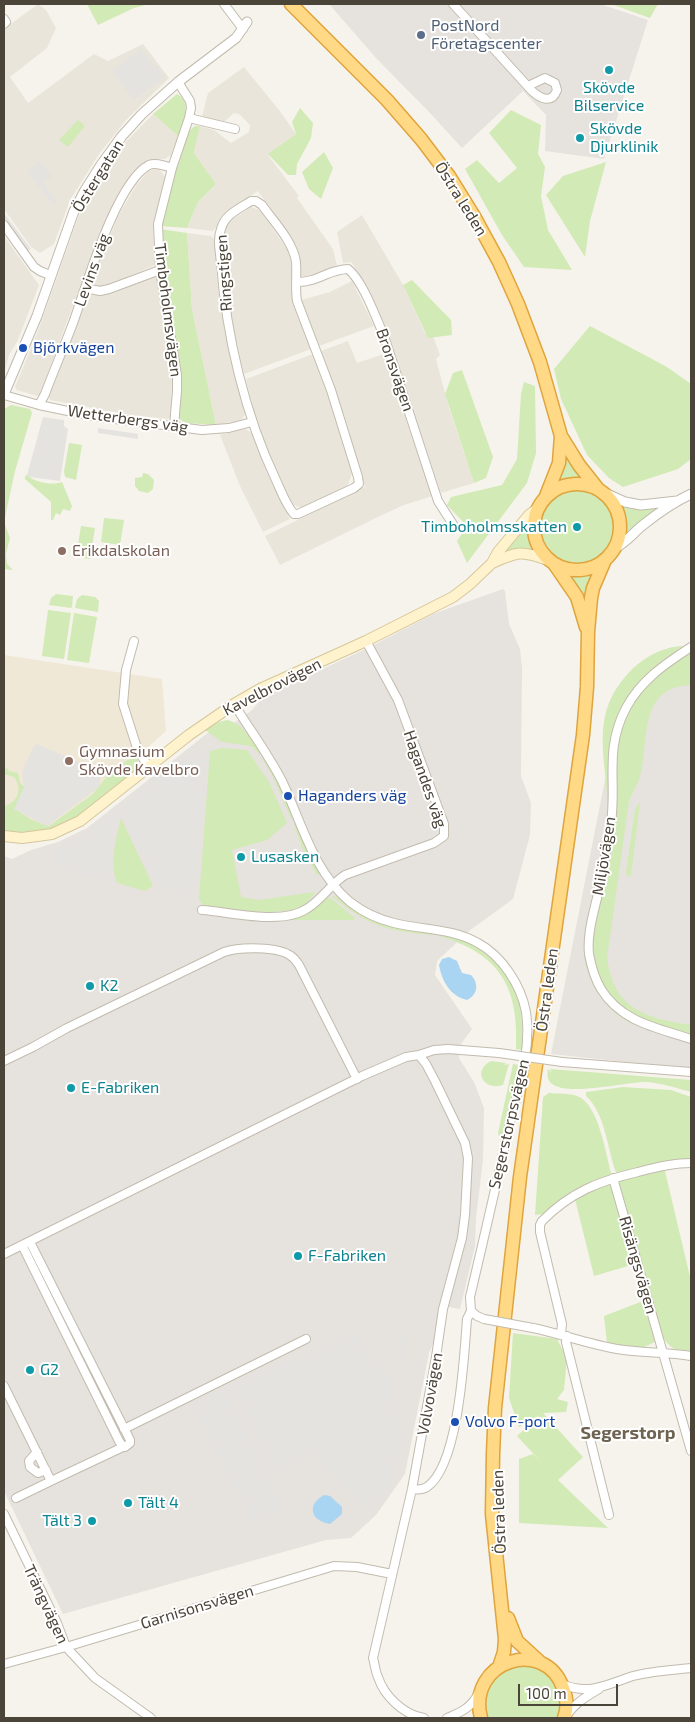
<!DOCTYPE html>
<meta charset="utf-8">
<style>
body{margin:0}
#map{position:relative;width:695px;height:1722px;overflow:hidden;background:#f6f3ec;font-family:"Exo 2",sans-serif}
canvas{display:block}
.frame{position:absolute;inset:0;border:5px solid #4b4439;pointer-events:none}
.scale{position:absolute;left:518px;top:1684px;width:100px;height:22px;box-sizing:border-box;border:2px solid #4b4439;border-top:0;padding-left:6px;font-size:15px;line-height:18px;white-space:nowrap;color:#4b4439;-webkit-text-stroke:4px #fff;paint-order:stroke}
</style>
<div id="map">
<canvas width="695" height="1722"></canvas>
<div class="frame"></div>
<div class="scale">100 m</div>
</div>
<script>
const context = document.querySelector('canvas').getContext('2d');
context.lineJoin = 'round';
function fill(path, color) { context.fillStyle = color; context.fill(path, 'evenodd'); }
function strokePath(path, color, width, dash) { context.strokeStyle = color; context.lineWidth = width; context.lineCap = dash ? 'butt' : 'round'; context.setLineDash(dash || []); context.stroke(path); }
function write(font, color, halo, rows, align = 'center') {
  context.font = font + ' "Exo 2",sans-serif'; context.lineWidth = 4; context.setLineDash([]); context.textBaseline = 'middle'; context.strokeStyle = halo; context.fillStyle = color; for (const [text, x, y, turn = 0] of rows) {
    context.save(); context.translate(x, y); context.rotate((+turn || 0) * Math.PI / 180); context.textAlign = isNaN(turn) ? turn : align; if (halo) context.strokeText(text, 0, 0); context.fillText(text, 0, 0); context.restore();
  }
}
fill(new Path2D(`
 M38,4L46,10L56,28L47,48L10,77L28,103L94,54L108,61L143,44L169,78L127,119L99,154L70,200L54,244L40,253L31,247L4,209V29Z
 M244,67L279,110L296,134L268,155L299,196L297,198L333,249L337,266L324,271L305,277L301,276L299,256L295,244L258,191L227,211L220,219L216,228L212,231L187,228L198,202L216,184L194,153L200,126L214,130L231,143L249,132L250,125L239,114L234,113L225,121L220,122L202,117L208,93Z
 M153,114L178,136L171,155L165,159H154L144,164L132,176L117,199L96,244L40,394L37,396L17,390L15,387L38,331L79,215L92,190L123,145Z
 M154,169L160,170L165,177L153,225L155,265L114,283L106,286H97L93,284L92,280L118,216L137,184L148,172Z
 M251,207L260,210L289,252L292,269V299L311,349L244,374L231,318L225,272L224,234L225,228L233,219Z
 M362,215L403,285L425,333L433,336L440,355L436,359L449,408L474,483L441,493L386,331L373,301L354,266L351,262L343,263L337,232Z
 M187,233L211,236L215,240L217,279L221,312L246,413L242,419L237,421L216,425L192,309Z
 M4,236L39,285L18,340L9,355L4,374Z
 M152,276H156L158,281L172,377L171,416L168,419L131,415L50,400L48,396L88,295L113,293Z
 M352,281L374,326L319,346L301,300L330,292Z
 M348,341L357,363L384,354L432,496L404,505L382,515L280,565L265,536L365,487L345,419L321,351Z
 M313,354L329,398L352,473L347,487L303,508L293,505L290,501L276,470L256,420L246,379Z
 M245,429L252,433L268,474L290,519L263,532L240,486L220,435Z`), '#eae5da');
fill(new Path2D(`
 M329,4H600L648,20L604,159L545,151L546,115L523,91L462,148L430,113L376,58Z
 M503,589L505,591L509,624L520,649L522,668L521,776L531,803L530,835L513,899L469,931L437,961L435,975L472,1029L461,1044L459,1058L474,1082L484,1108L483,1160L476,1218L475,1246L460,1309L449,1307L429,1353L405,1474L376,1515L351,1538L326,1540L63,1614L4,1491V856L12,859L31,850L58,842L87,828L209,732L234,723L252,710L258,703L271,693L372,646L433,614Z
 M691,642V1069L551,1054L624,683Z`), '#e6e2dd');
fill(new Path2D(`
 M4,655L162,679L166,731L101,790L46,830L4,817Z`), '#efe8d6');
fill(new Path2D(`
 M87,4H149L134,8L98,25Z
 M611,4H658L650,18Z
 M177,94C193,103 183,123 178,136L153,114Z
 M300,108L313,123L311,138L297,164L296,175H288L268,154L296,134L292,122Z
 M511,110L541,125L538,154L545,167L541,196L548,230L572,270L524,267L502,235L465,169L477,160L499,183L517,168L489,133Z
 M78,120L85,126L68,147L59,140Z
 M195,126H200L194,153L216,184L198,202L187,228L160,226C166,205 178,135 195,126Z
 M324,152L333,168L321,199L309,189L302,172Z
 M606,162L590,221L585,257L546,195L563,176Z
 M160,229L187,233L192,309L216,425L186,423L182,421L178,417Z
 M412,280L451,320L452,335L428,338L403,285Z
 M590,326L667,367L691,384V459L678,469L623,487L609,478L587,455L561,399L554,369Z
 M462,370L493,457L486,478L474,483L445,394L453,373Z
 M524,382L535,386L536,453L527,483L467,563L457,541L467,526L447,505L451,497L502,485L517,459L521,394Z
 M11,405L30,409L32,413L15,471L4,522L10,538L6,554L7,564L13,570L4,569V409Z
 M69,443L82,445L76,480L65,477L64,471Z
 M564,450L589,482H567L552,488Z
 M143,473L148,474L154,480L153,489L148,493L139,491L135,486V478L142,477Z
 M27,475C34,482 52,486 62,482L72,506L70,511L63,509L60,515L56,513L53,520H51V502L25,479V476Z
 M537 527a40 40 0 1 1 80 0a40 40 0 1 1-80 0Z
 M617,503C633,510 646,510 663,507L622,541V519Z
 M531,517V530L537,551L526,549L501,555Z
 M104,518L124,520L120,545L101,542Z
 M81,526L95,528L90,559L76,557Z
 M599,567L586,608L563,572L578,573Z
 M56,594L73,596L72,607L71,608L49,605L51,598Z
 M82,595L95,597L99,601L98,612L75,608L77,599Z
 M48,610L71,613L64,659L42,656Z
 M74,613L97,617L89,663L67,660Z
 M683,646L649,672L637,684L620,712L611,737L608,755L609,813L607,830L586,941L609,1005L631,1022L646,1029L691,1042V1044C653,1028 620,1031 596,989C589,978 584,963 584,950C584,935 588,920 591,905C598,875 606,843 607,812C609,776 595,738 609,703C621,674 650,647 683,646Z
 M691,651V685C637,687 650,740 640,776C638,784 632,793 629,801L607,958C614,1010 646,1018 691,1025V1036C674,1029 656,1026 639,1019C607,1005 592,970 592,937C600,903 608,869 613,835C616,810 611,784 614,758C621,705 648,678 691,651Z
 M227,720C242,723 252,740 261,752L259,754L251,746L222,742L205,730L219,722Z
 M222,748L247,750L269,782L287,823L267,840L232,850L241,897L259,900L315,892C310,901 302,908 291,910C264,915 232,909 205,907L199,900L210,751Z
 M264,757C274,773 293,801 292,821L273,777L262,758Z
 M131,758H136L138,760V770C111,792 84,821 50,831C35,835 19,833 4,833V806C18,803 23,788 14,777L4,774L5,768L9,769L8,771L18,773L20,783L25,787L15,809L32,820L49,826L93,794L112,770Z
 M640,802L631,875L628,877L626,873L635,809Z
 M121,818L153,886L145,891L117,883C109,861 116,840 121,818Z
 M296,824L313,862L320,874L317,875L304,852L294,825Z
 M332,896C343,896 357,913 368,919C388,929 411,930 433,933V935C386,931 368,926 332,896Z
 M329,897L355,918L354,920H289L306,914Z
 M439,933C478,942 512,967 520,1007C523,1021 522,1036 522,1050L516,1049C519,987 500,954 439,936Z
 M491,1061L506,1063L504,1065L509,1064L503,1085C485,1091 471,1072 491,1061Z
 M513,1064L519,1065V1068L501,1145L498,1133Z
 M548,1069L552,1073L550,1069L691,1080V1092C677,1088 661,1083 646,1082C626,1082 565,1097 551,1083C547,1079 547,1074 548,1069Z
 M623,1087L671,1090L691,1097V1160L617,1175C607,1150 606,1114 586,1096V1092Z
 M549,1093C557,1094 569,1093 577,1096C599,1103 606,1156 612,1177L544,1214L535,1215L543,1097Z
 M664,1167L691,1281L690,1353C672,1350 668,1347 659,1330L618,1179Z
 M608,1184L614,1188L635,1264L594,1276L575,1199L598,1185Z
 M643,1301L655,1342L640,1349L607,1343L604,1316Z
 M513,1333L557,1339L567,1358L564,1390L557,1399L568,1402L566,1412L543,1413L583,1457L558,1480L608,1528L519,1523V1459L533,1454L542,1463L517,1436L540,1415L519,1427L509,1398Z
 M524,1666C553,1669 565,1691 559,1718H488C479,1689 496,1670 524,1666Z`), '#d2eab5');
fill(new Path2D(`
 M141,49L165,77L133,100L112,71Z
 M40,161L52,176L43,183L57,202L53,205L27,172Z
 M4,213L31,249L26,252L4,222Z
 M43,417L64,420V426L68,429L60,481L29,477L27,475Z
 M98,428L138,434V439L98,433Z
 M37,744L97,770H100V786L47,826L14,809L24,787L22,772L34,746Z
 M201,753L205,776L194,886L180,894L169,893L162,885L158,887L122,814L116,818L110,855L111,875L96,880L59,865L52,854L54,848L86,833L181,760Z
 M400,1334H405L406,1403H401Z
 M353,1336L358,1338L373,1366L383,1362L391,1377V1392L402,1427L399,1454L387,1492L370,1513L310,1452L267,1475L283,1510L253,1524L191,1403L225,1386L262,1462L258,1464V1467L269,1463L231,1384L285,1360L294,1362Z`), '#e5e3e0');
fill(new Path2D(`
 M449,957L457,961L462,973L471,975C479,983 478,995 467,1000C450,996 442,981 439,965L442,959Z
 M324,1495L330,1496L342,1507V1514L330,1524C311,1521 306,1505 324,1495Z`), '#a9d4f2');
const minor = new Path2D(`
 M224,4L243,29
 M453,4L532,91C541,99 552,104 557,90L555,83L545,78L528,86
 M4,19L6,22L4,24
 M189,118L235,129
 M251,201H256L262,205C273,221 293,241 296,262C297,275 295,288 297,301L331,390L358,477L359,484L354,488L298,514H294C286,505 281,491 276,480C245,415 226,335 221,263C220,252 217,239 221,229C225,214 239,209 251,201Z
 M4,225L34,267L40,271L50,275
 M296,282C317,283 329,269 348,269C363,281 376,318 384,336L438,501L454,526
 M85,288L100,291L109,289L160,270
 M4,395L39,405L92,416L202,430L229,428L252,422
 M39,405L45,394C54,370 64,347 73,323C86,287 116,182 149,165C156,162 165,166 172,168
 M174,426L177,391V375L160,270L158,224L172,168L189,118L191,108L190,101L178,82
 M134,641L126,670L123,704L138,751L149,767
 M691,647C665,664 641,680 626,708C604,750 617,781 611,823C607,848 602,873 597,898C593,915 587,935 589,954C591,965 595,979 601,989C621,1022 658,1028 691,1039
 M234,704C250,730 268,754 282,781C302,823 313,871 350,902C363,912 377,919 394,923C422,930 452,928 478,943C502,956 521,985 526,1012C532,1052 517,1093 508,1131C496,1187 483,1242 470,1297L471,1311L477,1316L484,1319
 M202,910C232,912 282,926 308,908C322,899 331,884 345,875L434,843L444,836V824L398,700L366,641
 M419,1055L426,1064L435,1081L465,1143L468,1158L465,1215L462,1238L443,1309L436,1357L412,1489L373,1658C375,1664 375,1671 378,1677C384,1696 404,1715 424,1718
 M4,1061L33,1047L67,1028L224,952C239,947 278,946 291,956C294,958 297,962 299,965L357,1079
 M562,1062L691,1072
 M613,1178L691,1451
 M22,1245L119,1441L123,1447H125L130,1443V1440L30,1242
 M4,1254L362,1076L406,1057L419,1055L434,1050L448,1049L499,1053
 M533,1328C561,1334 589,1344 617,1349C642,1353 667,1352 691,1356
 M561,1334L562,1324L540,1232V1225L542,1221C571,1192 599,1181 638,1172C656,1167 673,1163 691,1163
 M567,1336L566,1342L609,1515
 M4,1386L51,1481L123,1447
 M124,1429L306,1339
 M37,1452L29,1461L30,1467L38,1473L46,1470
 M412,1489C418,1490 422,1490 427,1487C459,1465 464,1357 467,1319L471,1311
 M16,1498L51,1481
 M4,1514L57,1623L66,1647L95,1678L151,1718
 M4,1664L66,1647L334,1566L357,1567L392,1574
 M562,1684C589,1696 608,1684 633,1676C652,1671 672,1670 691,1668
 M567,1715C575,1703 587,1696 599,1689
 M447,1718C461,1712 471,1708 478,1694`);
const tertiary = new Path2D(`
 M4,394L37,316L74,211L84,192L101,165L122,136L142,114L178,82L236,38L247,22
 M603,492L625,502L641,505L677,501
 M615,548C627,542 633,533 643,525C658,513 674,502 691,494`);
const secondary = new Path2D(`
 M492,563C517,552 521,550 548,560
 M4,836L22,838L52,834L80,821L189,735L234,704L260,689L366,641L453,597L470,584L492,563L498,552L529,515L537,509`);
const trunk = new Path2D(`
 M291,4L387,100L421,139L449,176L475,218L499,262L518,304L540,362L561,436L579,465L598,489
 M534 527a43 43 0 1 1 86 0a43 43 0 1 1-86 0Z
 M546,496L559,463L561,436
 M555,565L577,597L586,627
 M508,1618L517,1641L541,1663
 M499,1667L504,1652L505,1639L492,1514L493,1454L495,1408L520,1177L583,735L587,687L588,632L591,598L593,588L605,560
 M481,1718C466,1661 545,1636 563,1688C567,1698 568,1708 564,1718`);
strokePath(minor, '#c2bbae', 10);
strokePath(tertiary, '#c2bbae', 11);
strokePath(secondary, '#d6c79b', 12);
strokePath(trunk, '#e0a43c', 15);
strokePath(minor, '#fff', 8);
strokePath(tertiary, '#fff', 9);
strokePath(secondary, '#fff3cd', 10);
strokePath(trunk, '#ffd985', 12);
const minorBridge = new Path2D(`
 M499,1053L562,1062
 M484,1319L533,1328`);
strokePath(minorBridge, '#c2bbae', 10, []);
strokePath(minorBridge, '#fff', 8);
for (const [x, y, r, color] of [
 [421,35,5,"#5c6f8a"],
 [609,70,5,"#0f9aa8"],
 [580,138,5,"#0f9aa8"],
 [23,348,5,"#1a4fb4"],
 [577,527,5,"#0f9aa8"],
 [62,551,5,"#8d6e63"],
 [69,761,5,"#8d6e63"],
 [288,796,5,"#1a4fb4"],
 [241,857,5,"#0f9aa8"],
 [90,986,5,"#0f9aa8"],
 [71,1088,5,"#0f9aa8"],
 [298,1256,5,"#0f9aa8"],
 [30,1370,5,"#0f9aa8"],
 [455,1422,5,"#1a4fb4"],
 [128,1503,5,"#0f9aa8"],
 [92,1521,5,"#0f9aa8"]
]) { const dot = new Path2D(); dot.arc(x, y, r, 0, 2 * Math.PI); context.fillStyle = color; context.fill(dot); strokePath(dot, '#fff', 2); }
write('16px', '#4e5e75', '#fff', [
 ["PostNord",431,26],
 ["Företagscenter",431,44]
], 'left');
write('16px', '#0d838f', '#fff', [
 ["Skövde",609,88,"center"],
 ["Bilservice",609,106,"center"],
 ["Skövde",590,129],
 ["Djurklinik",590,147],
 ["Timboholmsskatten",567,527,"right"],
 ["Lusasken",251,857],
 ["K2",100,986],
 ["E-Fabriken",81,1088],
 ["F-Fabriken",308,1256],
 ["G2",40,1370],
 ["Tält 4",138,1503],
 ["Tält 3",82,1521,"right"]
], 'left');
write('16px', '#4b4439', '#fff', [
 ["Östergatan",98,176,-58],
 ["Östra leden",461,199,58],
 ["Levins väg",92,270,-70],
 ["Ringstigen",224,273,-94],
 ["Timboholmsvägen",168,310,83],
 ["Bronsvägen",395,370,71],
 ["Wetterbergs väg",128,419,8],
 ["Kavelbrovägen",272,687,-27],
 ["Hagandes väg",425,779,71],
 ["Miljövägen",604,856,-81],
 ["Östra leden",547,990,-82],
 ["Segerstorpsvägen",509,1124,-77],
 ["Risängsvägen",638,1265,74],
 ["Volvovägen",430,1394,-80],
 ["Östra leden",499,1512,-92],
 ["Trängvägen",46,1604,65],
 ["Garnisonsvägen",197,1607,-17]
]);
write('16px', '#164399', '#fff', [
 ["Björkvägen",33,348],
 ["Haganders väg",298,796],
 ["Volvo F-port",465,1422]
], 'left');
write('16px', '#785e54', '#fff', [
 ["Erikdalskolan",72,551],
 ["Gymnasium",79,752],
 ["Skövde Kavelbro",79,770]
], 'left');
write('bold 18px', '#6e6250', '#fff', [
 ["Segerstorp",628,1433]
]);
</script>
